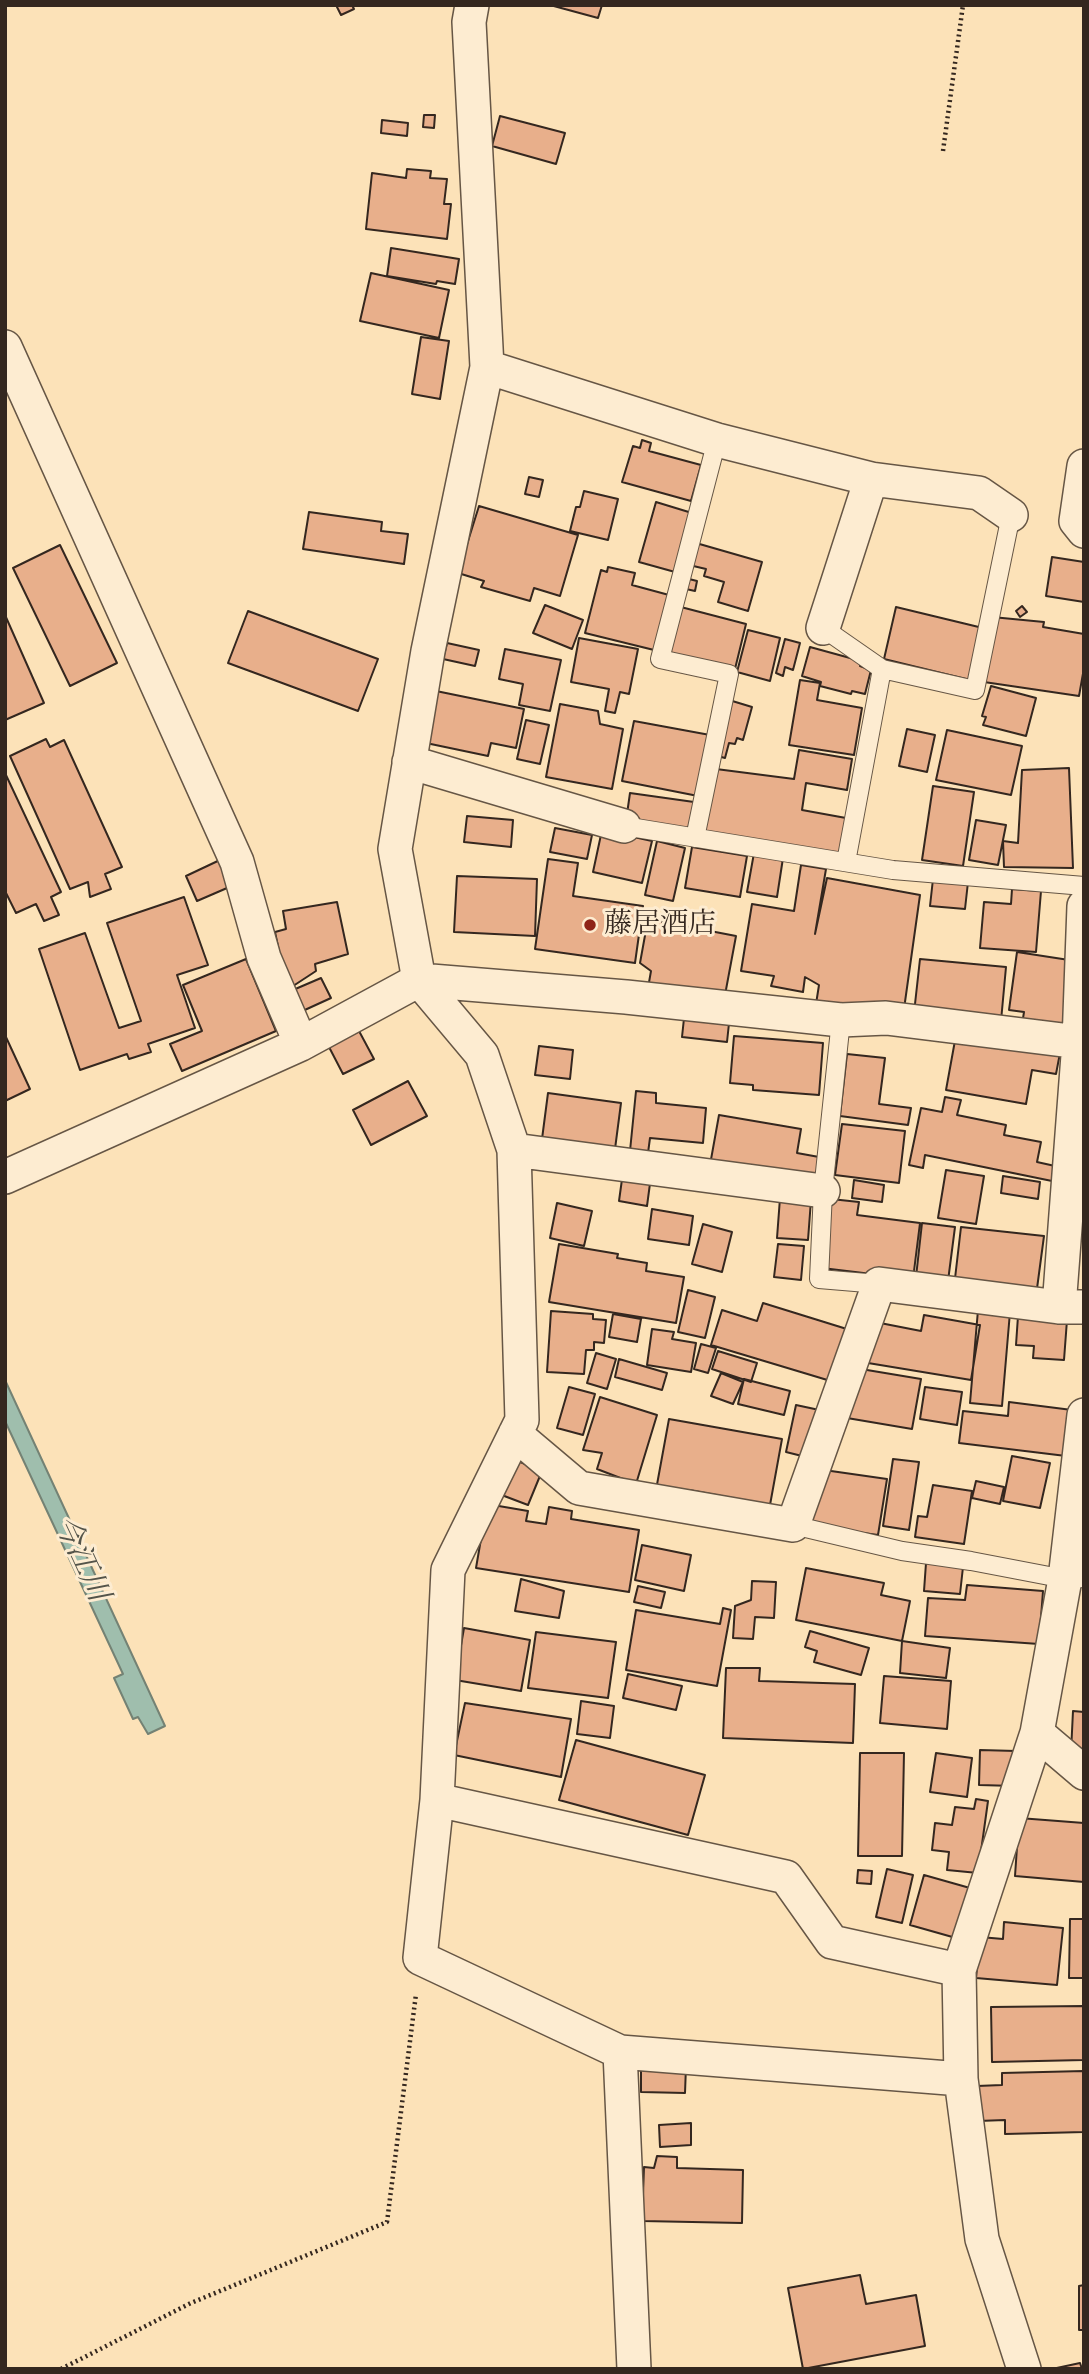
<!DOCTYPE html>
<meta charset="utf-8">
<style>
body{margin:0}
#map{position:relative;width:1089px;height:2374px;overflow:hidden;background:#fce2b8;font-family:"Libre Bodoni",serif}
canvas{display:block}
.frame{position:absolute;inset:0;border:7px solid #34271f;pointer-events:none}
</style>
<div id="map">
<canvas width="1089" height="2374"></canvas>
<div class="frame"></div>
</div>
<script>
const context = document.querySelector('canvas').getContext('2d');
context.lineJoin = 'round';
function fill(path, color) { context.fillStyle = color; context.fill(path, 'evenodd'); }
function strokePath(path, color, width, dash) { context.strokeStyle = color; context.lineWidth = width; context.lineCap = dash ? 'butt' : 'round'; context.setLineDash(dash || []); context.stroke(path); }
function write(font, color, halo, rows, align = 'center') {
  context.font = font + ' "Libre Bodoni","Noto Serif JP",serif'; context.lineWidth = 6; context.setLineDash([]); context.textBaseline = 'middle'; context.strokeStyle = halo; context.fillStyle = color; for (const [text, x, y, turn = 0] of rows) {
    context.save(); context.translate(x, y); context.rotate((+turn || 0) * Math.PI / 180); context.textAlign = isNaN(turn) ? turn : align; if (halo) context.strokeText(text, 0, 0); context.fillText(text, 0, 0); context.restore();
  }
}
const water = new Path2D(`
 M5,1380L165,1726L148,1734L138,1717L133,1719L114,1678L123,1674L5,1421Z`);
fill(water, '#9fbead');
strokePath(water, '#748274', 2);
const building = new Path2D(`
 M336,5H352L354,9L341,15Z
 M550,5H602L598,18Z
 M424,115H435L434,128L423,127Z
 M500,116L565,133L556,164L492,146Z
 M382,120L408,123L407,136L381,133Z
 M407,169L431,171L430,178L447,179L444,204H451L447,239L366,229L372,173L406,178Z
 M391,248L459,259L455,284L437,281L436,284L387,276Z
 M371,273L449,290L439,338L360,321Z
 M421,337L449,341L440,399L412,394Z
 M642,440L651,443L649,451L701,465L691,501L622,482L633,446L640,448Z
 M529,477L543,480L539,497L525,494Z
 M584,491L618,499L608,540L570,531L576,507H580Z
 M656,502L692,513L675,572L639,562Z
 M479,506L578,535L560,596L534,588L530,601L481,587L484,581L458,573Z
 M309,512L382,522L381,531L408,534L404,564L303,549Z
 M696,543L762,562L748,611L718,602L724,582L704,576L706,569L689,565Z
 M60,545L117,663L70,686L13,568Z
 M1052,557L1084,562V602L1046,596Z
 M608,567L635,573L632,585L669,595L654,650L585,633L601,570L607,572Z
 M689,579L697,581L695,591L686,589Z
 M545,605L583,620L572,649L533,633Z
 M677,606L746,624L734,673L664,656Z
 M1022,606L1027,612L1020,617L1016,611Z
 M896,607L987,629L974,681L884,659Z
 M248,611L378,659L358,711L228,663Z
 M5,615L44,703L5,720Z
 M992,617L1044,622L1043,627L1084,634V668L1079,696L984,682Z
 M748,630L780,638L770,681L737,672Z
 M579,638L638,649L629,694L620,692L615,713L605,711L609,689L571,682Z
 M785,639L800,643L793,670L785,667L783,676L776,673Z
 M447,643L479,650L475,666L443,659Z
 M810,647L861,661L860,666L871,670L865,694L852,691L851,694L820,686L821,682L802,676Z
 M505,649L561,660L550,711L519,705L523,684L499,679Z
 M800,680L820,683L817,700L862,708L854,755L789,745Z
 M991,686L1036,698L1026,736L983,725L986,717L982,716Z
 M436,691L524,709L516,748L491,743L488,756L426,743Z
 M729,700L752,707L743,740L737,738L735,744L729,743L725,758L714,755Z
 M560,704L598,711L600,724L623,729L612,789L546,777Z
 M526,720L549,725L540,764L517,759Z
 M634,721L710,735L698,796L622,781Z
 M907,729L935,735L927,772L899,766Z
 M947,730L1022,746L1011,795L936,780Z
 M46,739L50,747L64,740L122,867L105,874L111,889L90,897L88,882L70,889L10,756Z
 M799,750L852,759L847,790L806,783L802,810L846,818L840,853L698,831L716,769L794,779Z
 M1069,768L1073,868L1004,867L1003,841L1018,843L1022,770Z
 M5,773L61,892L51,897L59,915L44,921L36,904L16,913L5,891Z
 M933,786L974,792L963,866L922,860Z
 M630,793L694,802L691,830L626,821Z
 M467,816L513,820L511,847L464,842Z
 M976,820L1006,825L998,865L969,860Z
 M555,828L592,835L587,859L550,852Z
 M602,830L652,841L642,883L593,872Z
 M657,841L685,848L673,901L645,895Z
 M692,847L747,856L740,897L685,888Z
 M754,853L783,858L777,897L747,892Z
 M222,859L234,885L197,901L186,876Z
 M548,859L578,863L573,896L643,906L635,963L535,949Z
 M801,865L826,869L815,934L827,878L920,895L904,1009L816,1004L819,985L805,977L803,992L771,986L774,976L741,971L752,904L794,911Z
 M457,876L537,879L535,936L454,932Z
 M933,879L968,882L965,909L930,906Z
 M1012,889L1041,891L1036,952L980,948L984,902L1011,904Z
 M184,897L208,965L177,975L195,1028L148,1044L151,1052L129,1059L127,1054L80,1070L39,949L85,933L119,1028L141,1021L107,923Z
 M337,902L348,954L315,964L316,971L287,990L275,932L286,929L283,911Z
 M648,919L736,936L725,995L648,988L651,971L640,963Z
 M1017,952L1082,962L1070,1037L1021,1031L1024,1012L1009,1010Z
 M246,959L276,1031L182,1071L170,1044L202,1031L183,985Z
 M920,959L1006,967L1001,1021L914,1013Z
 M321,978L331,998L296,1014L286,993Z
 M685,1009L730,1014L727,1042L682,1037Z
 M359,1031L374,1059L343,1074L329,1047Z
 M5,1035L30,1089L5,1101Z
 M956,1035L1060,1053L1056,1074L1032,1070L1026,1104L946,1090Z
 M734,1036L823,1043L819,1095L753,1090V1085L730,1083Z
 M539,1046L573,1050L570,1079L535,1075Z
 M847,1054L885,1058L879,1104L911,1108L908,1125L840,1116Z
 M408,1081L427,1116L371,1145L353,1110Z
 M636,1091L656,1093V1103L706,1108L703,1143L650,1138L648,1153L630,1151Z
 M548,1093L621,1103L615,1149L542,1139Z
 M945,1097L961,1100L957,1115L1006,1125L1004,1135L1041,1142L1037,1162L1055,1166L1052,1181L925,1155L923,1168L909,1165L921,1108L942,1112Z
 M719,1115L801,1129L797,1153L819,1157L815,1184L710,1165Z
 M842,1124L905,1131L899,1183L835,1175Z
 M946,1170L984,1176L976,1224L938,1218Z
 M623,1172L651,1176L647,1206L619,1201Z
 M1003,1176L1040,1182L1038,1199L1001,1193Z
 M854,1180L884,1185L882,1202L852,1198Z
 M780,1198L811,1200L808,1240L777,1238Z
 M831,1199L859,1202L857,1215L920,1223L913,1279L822,1268Z
 M557,1203L592,1211L584,1246L550,1238Z
 M652,1209L693,1216L689,1245L648,1239Z
 M922,1223L955,1227L948,1281L916,1277Z
 M703,1224L732,1232L722,1272L692,1264Z
 M961,1227L1044,1236L1036,1296L954,1287Z
 M559,1244L618,1254L617,1258L647,1263L646,1271L684,1277L676,1323L549,1302Z
 M778,1244L804,1246L801,1280L774,1277Z
 M688,1290L715,1297L705,1338L678,1332Z
 M763,1303L850,1330L834,1382L711,1345L722,1310L757,1321Z
 M978,1310L1010,1312L1002,1406L970,1403Z
 M551,1311L593,1314V1319L606,1320L604,1343L594,1342V1350H586L584,1374L547,1372Z
 M613,1314L641,1319L637,1342L609,1337Z
 M924,1315L980,1325L971,1380L868,1363L875,1322L921,1331Z
 M1018,1316L1067,1320L1064,1360L1033,1358L1034,1346L1016,1345Z
 M652,1329L674,1332L672,1339L696,1343L691,1372L647,1365Z
 M701,1344L716,1348L708,1373L694,1369Z
 M718,1351L757,1363L751,1382L712,1369Z
 M596,1353L616,1359L607,1389L587,1383Z
 M619,1359L667,1373L662,1390L615,1377Z
 M855,1368L921,1379L912,1429L847,1418Z
 M721,1373L743,1382L733,1404L711,1396Z
 M744,1379L790,1391L784,1415L738,1404Z
 M569,1387L595,1394L583,1435L557,1428Z
 M925,1387L962,1392L957,1425L920,1419Z
 M600,1397L657,1415L636,1484L597,1469L602,1453L583,1450Z
 M1009,1402L1072,1410L1066,1456L959,1443L963,1411L1008,1416Z
 M796,1405L824,1411L814,1459L786,1452Z
 M669,1419L782,1439L770,1505L689,1490L686,1496L656,1490Z
 M1012,1456L1050,1463L1040,1508L1003,1501Z
 M513,1459L542,1471L528,1505L499,1494Z
 M893,1459L919,1462L909,1530L883,1526Z
 M824,1470L887,1479L878,1535L806,1525Z
 M976,1481L1004,1487L1000,1504L972,1498Z
 M933,1485L972,1491L964,1544L915,1537L918,1516L927,1517Z
 M487,1504L528,1511L526,1521L546,1524L549,1507L572,1511L571,1519L639,1530L629,1592L476,1568Z
 M642,1545L691,1555L684,1591L635,1580Z
 M926,1563L963,1567L960,1594L924,1591Z
 M806,1568L884,1583L881,1595L910,1601L902,1641L796,1620Z
 M521,1579L564,1591L559,1618L515,1611Z
 M752,1581L776,1582L774,1618L755,1617L753,1639L733,1638L735,1606L751,1600Z
 M967,1585L1043,1591L1039,1644L925,1636L928,1598L965,1600Z
 M638,1586L665,1592L661,1608L634,1602Z
 M723,1608L731,1610L717,1686L626,1670L636,1610L720,1624Z
 M464,1628L530,1640L521,1691L455,1680Z
 M810,1631L869,1648L861,1675L814,1662L817,1651L805,1647Z
 M536,1632L616,1642L608,1698L528,1688Z
 M902,1641L950,1648L946,1678L900,1673Z
 M726,1668H760L759,1681L855,1684L853,1743L723,1738Z
 M628,1674L682,1686L676,1710L623,1698Z
 M884,1676L951,1681L947,1729L880,1723Z
 M581,1701L614,1706L610,1738L577,1734Z
 M465,1703L571,1719L561,1777L454,1755Z
 M1073,1711L1084,1712V1752H1071Z
 M576,1740L705,1775L688,1835L559,1800Z
 M980,1750L1016,1751L1015,1786L979,1785Z
 M860,1753H904L902,1856H858Z
 M936,1753L972,1758L967,1797L930,1792Z
 M976,1799L988,1801L978,1873L947,1870L949,1852L932,1850L935,1823L952,1825L955,1807L974,1809Z
 M1019,1818L1084,1823V1882L1015,1876Z
 M887,1869L913,1875L902,1923L876,1917Z
 M858,1870L872,1871L871,1884L857,1883Z
 M924,1875L977,1890L963,1940L910,1925Z
 M1070,1919H1084V1978H1069Z
 M1004,1922L1063,1928L1057,1985L976,1978L980,1937L1003,1939Z
 M1084,2006V2060L992,2062L991,2007Z
 M641,2065L686,2066L685,2093L641,2092Z
 M1084,2071V2132L1005,2134V2120L978,2121L977,2086L1002,2085V2073Z
 M691,2123V2145L660,2147L659,2125Z
 M657,2156L677,2157V2168L743,2170L742,2223L642,2221L644,2167L654,2168Z
 M860,2275L866,2304L916,2295L925,2346L803,2369L788,2288Z
 M1084,2285V2330H1079V2286Z
 M1080,2363L1082,2369H1052Z`);
fill(building, '#e8af8b');
strokePath(building, '#34271f', 2);
const lane = new Path2D(`
 M823,628L882,669
 M624,826L893,870L1084,886
 M695,838L729,674L660,659L717,440
 M846,862L882,669L975,690L1011,515
 M841,1020L823,1191L819,1279L879,1284
 M793,1525L902,1551L971,1561L1065,1579L1084,1578`);
const street = new Path2D(`
 M472,5L469,22L487,367L428,651L395,849L419,980L482,1055L514,1150L522,1420L448,1570L437,1800L420,1958L620,2052L961,2079
 M5,347L237,862L264,958L301,1044
 M487,367L717,440L871,479L823,628
 M1084,466L1076,521L1084,531
 M871,479L979,493L1011,515
 M409,762L624,826
 M1084,906L1079,1042L1059,1307H1084
 M514,1150L823,1191
 M5,1177L301,1044L419,980L626,997L841,1020L886,1018L1079,1042
 M515,1434L579,1488L793,1525L879,1284L1059,1307
 M1037,1733L1084,1773
 M437,1800L786,1877L832,1942L959,1970
 M620,2052L634,2369
 M1024,2369L982,2239L961,2079L959,1970L1037,1733L1065,1579L1084,1415`);
strokePath(lane, '#665645', 20);
strokePath(street, '#665645', 36);
strokePath(new Path2D(`
 M943,151L963,5
 M61,2369L191,2303L387,2222L416,1994`), '#34271f', 4.5, [2, 3.5]);
strokePath(lane, '#fdecd1', 18);
strokePath(street, '#fdecd1', 33);
for (const [x, y, r, color] of [
 [590,925,7,"#8f2418"]
]) { const dot = new Path2D(); dot.arc(x, y, r, 0, 2 * Math.PI); context.fillStyle = color; context.fill(dot); strokePath(dot, '#fdecd1', 2.5); }
write('28px', '#34271f', '#fdecd1', [
 ["藤居酒店",604,925]
], 'left');
write('italic 30px', '#54544a', '#fdecd1', [
 ["今江川",80,1559,65]
]);
</script>
